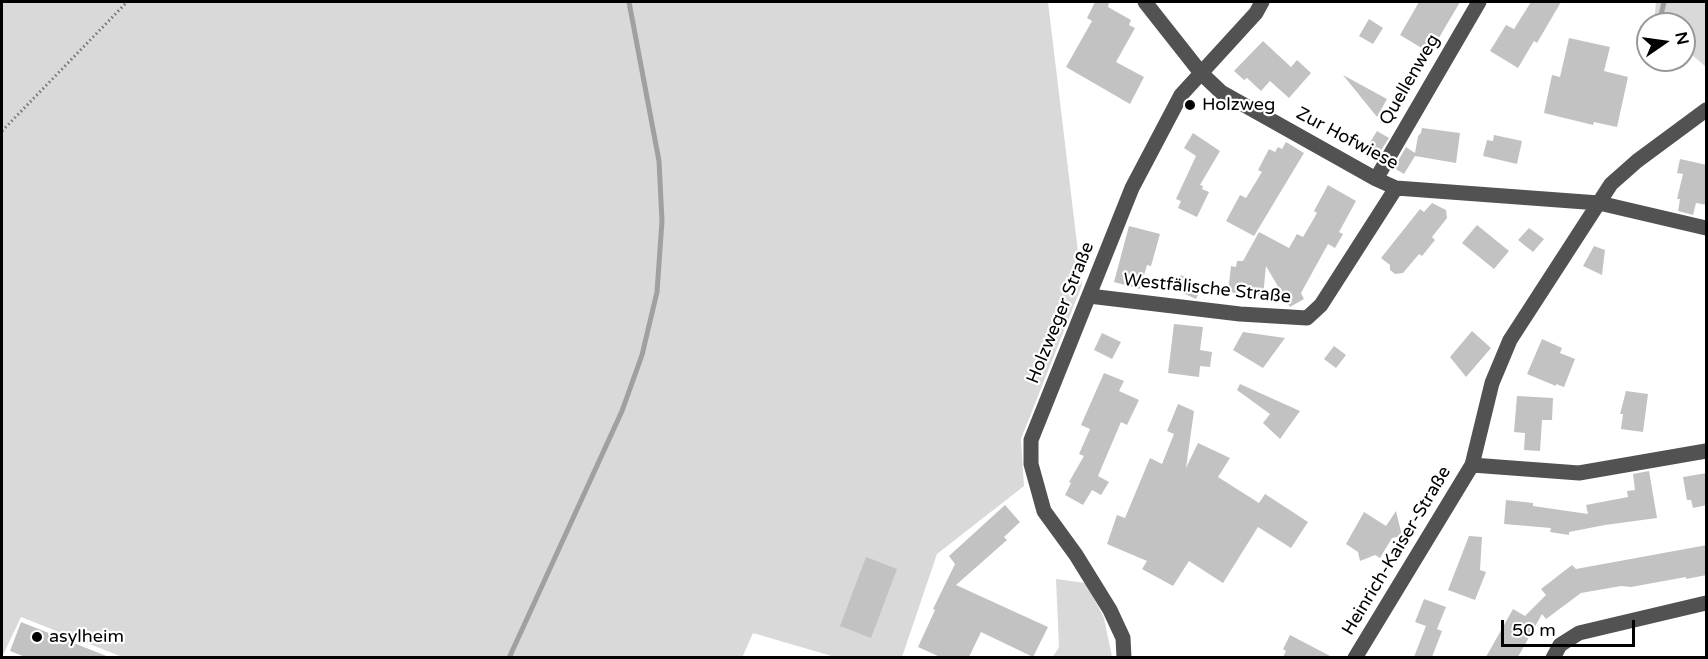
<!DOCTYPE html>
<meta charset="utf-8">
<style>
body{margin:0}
#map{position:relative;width:1708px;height:659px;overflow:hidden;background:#fff;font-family:"Varela Round",sans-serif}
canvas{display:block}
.frame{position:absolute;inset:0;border:3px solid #000;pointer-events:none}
.north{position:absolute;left:1636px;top:12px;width:60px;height:60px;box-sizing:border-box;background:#fff;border:2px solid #999;border-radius:50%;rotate:77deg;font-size:16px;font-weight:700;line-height:24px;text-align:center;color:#000}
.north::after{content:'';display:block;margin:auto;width:21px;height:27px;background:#000;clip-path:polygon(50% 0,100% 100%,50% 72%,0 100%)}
.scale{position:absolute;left:1501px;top:620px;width:134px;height:27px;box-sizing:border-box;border:3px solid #000;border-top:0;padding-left:8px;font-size:18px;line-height:21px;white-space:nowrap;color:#000;-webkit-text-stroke:4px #fff;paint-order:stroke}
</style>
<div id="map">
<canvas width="1708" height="659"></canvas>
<div class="frame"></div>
<div class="north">N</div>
<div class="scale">50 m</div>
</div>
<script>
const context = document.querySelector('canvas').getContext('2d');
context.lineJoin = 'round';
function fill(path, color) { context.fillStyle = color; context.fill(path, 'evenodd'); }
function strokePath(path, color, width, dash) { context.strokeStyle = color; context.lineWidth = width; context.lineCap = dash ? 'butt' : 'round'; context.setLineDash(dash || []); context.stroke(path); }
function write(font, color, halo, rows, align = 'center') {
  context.font = font + ' "Varela Round",sans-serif'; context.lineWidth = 4.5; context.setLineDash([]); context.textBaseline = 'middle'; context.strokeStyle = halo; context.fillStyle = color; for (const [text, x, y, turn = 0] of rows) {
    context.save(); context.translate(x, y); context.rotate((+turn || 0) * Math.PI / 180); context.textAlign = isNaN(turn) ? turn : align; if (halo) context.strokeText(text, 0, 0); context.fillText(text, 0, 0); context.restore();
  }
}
fill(new Path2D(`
 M2,2H1048L1082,285L1021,439L1024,486L937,554L902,657H835L753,633L742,658H125L21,617L2,657Z
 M1656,2H1706V67L1684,48V24L1654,23Z
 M1056,579L1086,583L1104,618L1112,657L1052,658L1059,647Z`), '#d9d9d9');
strokePath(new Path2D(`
 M1659,24L1664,2
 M509,658L622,411L642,355L657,292L662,221L659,161L629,2`), '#a0a0a0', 5);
fill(new Path2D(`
 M1095,2H1109L1108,7L1131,20L1129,25L1135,28L1116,62L1144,77L1130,104L1066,67L1092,21L1087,18Z
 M1419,2H1460L1430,53L1400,35Z
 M1531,2H1561L1537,43L1534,41L1518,68L1490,51L1506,25L1514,29Z
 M1369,19L1383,28L1373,44L1359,36Z
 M1569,38L1610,47L1604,71L1628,77L1617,127L1594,122L1593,125L1544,113L1552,75L1560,77Z
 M1263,41L1291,67L1297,60L1311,73L1289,98L1270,81L1261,91L1247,78L1244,80L1234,71Z
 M1343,75L1387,99L1377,117Z
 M1422,128L1460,133L1456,163L1415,156L1404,174L1394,168L1406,147L1415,153L1418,136L1421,133Z
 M1377,131L1389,138L1378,155L1366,149Z
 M1193,133L1220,151L1200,185L1203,186L1202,189L1209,192L1197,217L1178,208L1181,201L1176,199L1196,156L1184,148Z
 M1494,135L1522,141L1517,164L1483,156L1487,140L1493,141Z
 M1286,142L1304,153L1254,236L1226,221L1240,195L1246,198L1262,172L1258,170L1269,149L1275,152L1278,147L1282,149Z
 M1680,159L1707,165V205L1696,203L1693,215L1678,211L1680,199H1677L1683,174L1677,173Z
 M1328,185L1356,201L1339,232L1343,234L1335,248L1328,244L1301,293L1304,299L1290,307L1266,266L1263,296L1228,292L1231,266L1236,267L1237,261H1243L1259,232L1289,248L1297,234L1303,237L1317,213L1314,211Z
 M1432,203L1446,210L1447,218L1432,237L1435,240L1422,256L1419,254L1403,273L1395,274L1390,270V265L1381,258L1420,209L1424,212Z
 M1477,225L1509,251L1494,269L1462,243Z
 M1129,226L1160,234L1151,266L1147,265L1140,289L1114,282Z
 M1529,228L1544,239L1533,252L1518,240Z
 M1594,246L1605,250L1602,275L1583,266Z
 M1181,275L1202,287L1196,299L1174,289Z
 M1174,324L1203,327L1200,350L1212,352L1210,367L1200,366L1199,377L1168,373Z
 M1472,331L1491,348L1466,377L1450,357Z
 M1243,332L1285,338L1263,368L1233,350Z
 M1102,333L1121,342L1112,359L1094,350Z
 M1542,339L1562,348L1560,353L1575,359L1564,387L1556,384V386L1527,374Z
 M1334,346L1346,355L1336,368L1324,359Z
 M1104,373L1124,381L1119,391L1139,400L1127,425L1121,422L1098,476L1109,482L1101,495L1092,490L1083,505L1065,495L1071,483L1069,482L1084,456L1079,454L1090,429L1081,425Z
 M1240,384L1300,411L1280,439L1263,423L1270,414L1237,390Z
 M1626,391L1648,394L1643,432L1621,429L1623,414H1620Z
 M1517,396L1553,398L1552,420H1542L1540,451L1524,450L1525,433L1514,432Z
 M1178,404L1194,411L1186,468L1198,443L1230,458L1218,477L1259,503L1265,494L1308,522L1291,548L1258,527L1223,583L1189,561L1173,586L1142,569L1147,561L1107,544L1117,515L1125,518L1150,458L1162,464L1174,434L1167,431Z
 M1649,471L1657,518L1605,525L1569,532V535L1550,532L1551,528L1504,524L1506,500L1533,503V506L1588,514L1586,505L1628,497L1627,491L1635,490L1633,474Z
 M1707,473V505L1693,508L1691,500H1687L1683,477Z
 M1005,505L1020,522L1004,537L1007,540L956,585L1048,627L1033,657L981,632L969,657H940L918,647L935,610L933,609L955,564L949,556Z
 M1396,511L1402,536L1392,538L1380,558L1375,555L1360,561L1358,552L1346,544L1364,512L1386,526Z
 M1469,536L1482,537L1480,570L1486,572L1475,600L1448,590Z
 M1707,545V575L1686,579V577L1631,587L1621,586L1581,593L1546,619L1542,614L1518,657H1486L1513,609L1525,616L1546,595L1541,589L1572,565L1576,569Z
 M866,557L897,569L871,638L840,626Z
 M1424,599L1446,607L1437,629L1442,631L1432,657H1414L1426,626L1415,622Z
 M21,622L109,657H25L10,651Z
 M1290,635L1332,657H1283L1286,651L1283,649Z`), '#c2c2c2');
strokePath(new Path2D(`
 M2,131L127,2`), '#747474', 3, [1.5, 3]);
strokePath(new Path2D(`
 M1145,2L1201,73L1221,92L1376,179L1396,188L1599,203L1706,228
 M1376,179L1479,2
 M1089,296L1240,314L1307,318L1321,305L1396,188
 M1472,465L1579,473L1706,451
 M1124,658L1123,638L1110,610L1076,555L1044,511L1031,464V440L1132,188L1181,95L1256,13L1262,2
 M1355,658L1472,465L1492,383L1510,340L1611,184L1637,161L1706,110
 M1553,658L1560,645L1579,633L1706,603`), '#525252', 15);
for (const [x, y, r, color] of [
 [1190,105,6,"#000"],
 [37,637,6,"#000"]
]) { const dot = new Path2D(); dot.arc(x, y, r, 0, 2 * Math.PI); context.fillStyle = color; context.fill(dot); strokePath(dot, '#fff', 2); }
write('18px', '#000', '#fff', [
 ["Quellenweg",1410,80,-60],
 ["Zur Hofwiese",1347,139,28],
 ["Westfälische Straße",1207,289,6],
 ["Holzweger Straße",1061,313,-68],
 ["Heinrich-Kaiser-Straße",1397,551,-59]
]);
write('18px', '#000', '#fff', [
 ["Holzweg",1202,105],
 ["asylheim",49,637]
], 'left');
</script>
